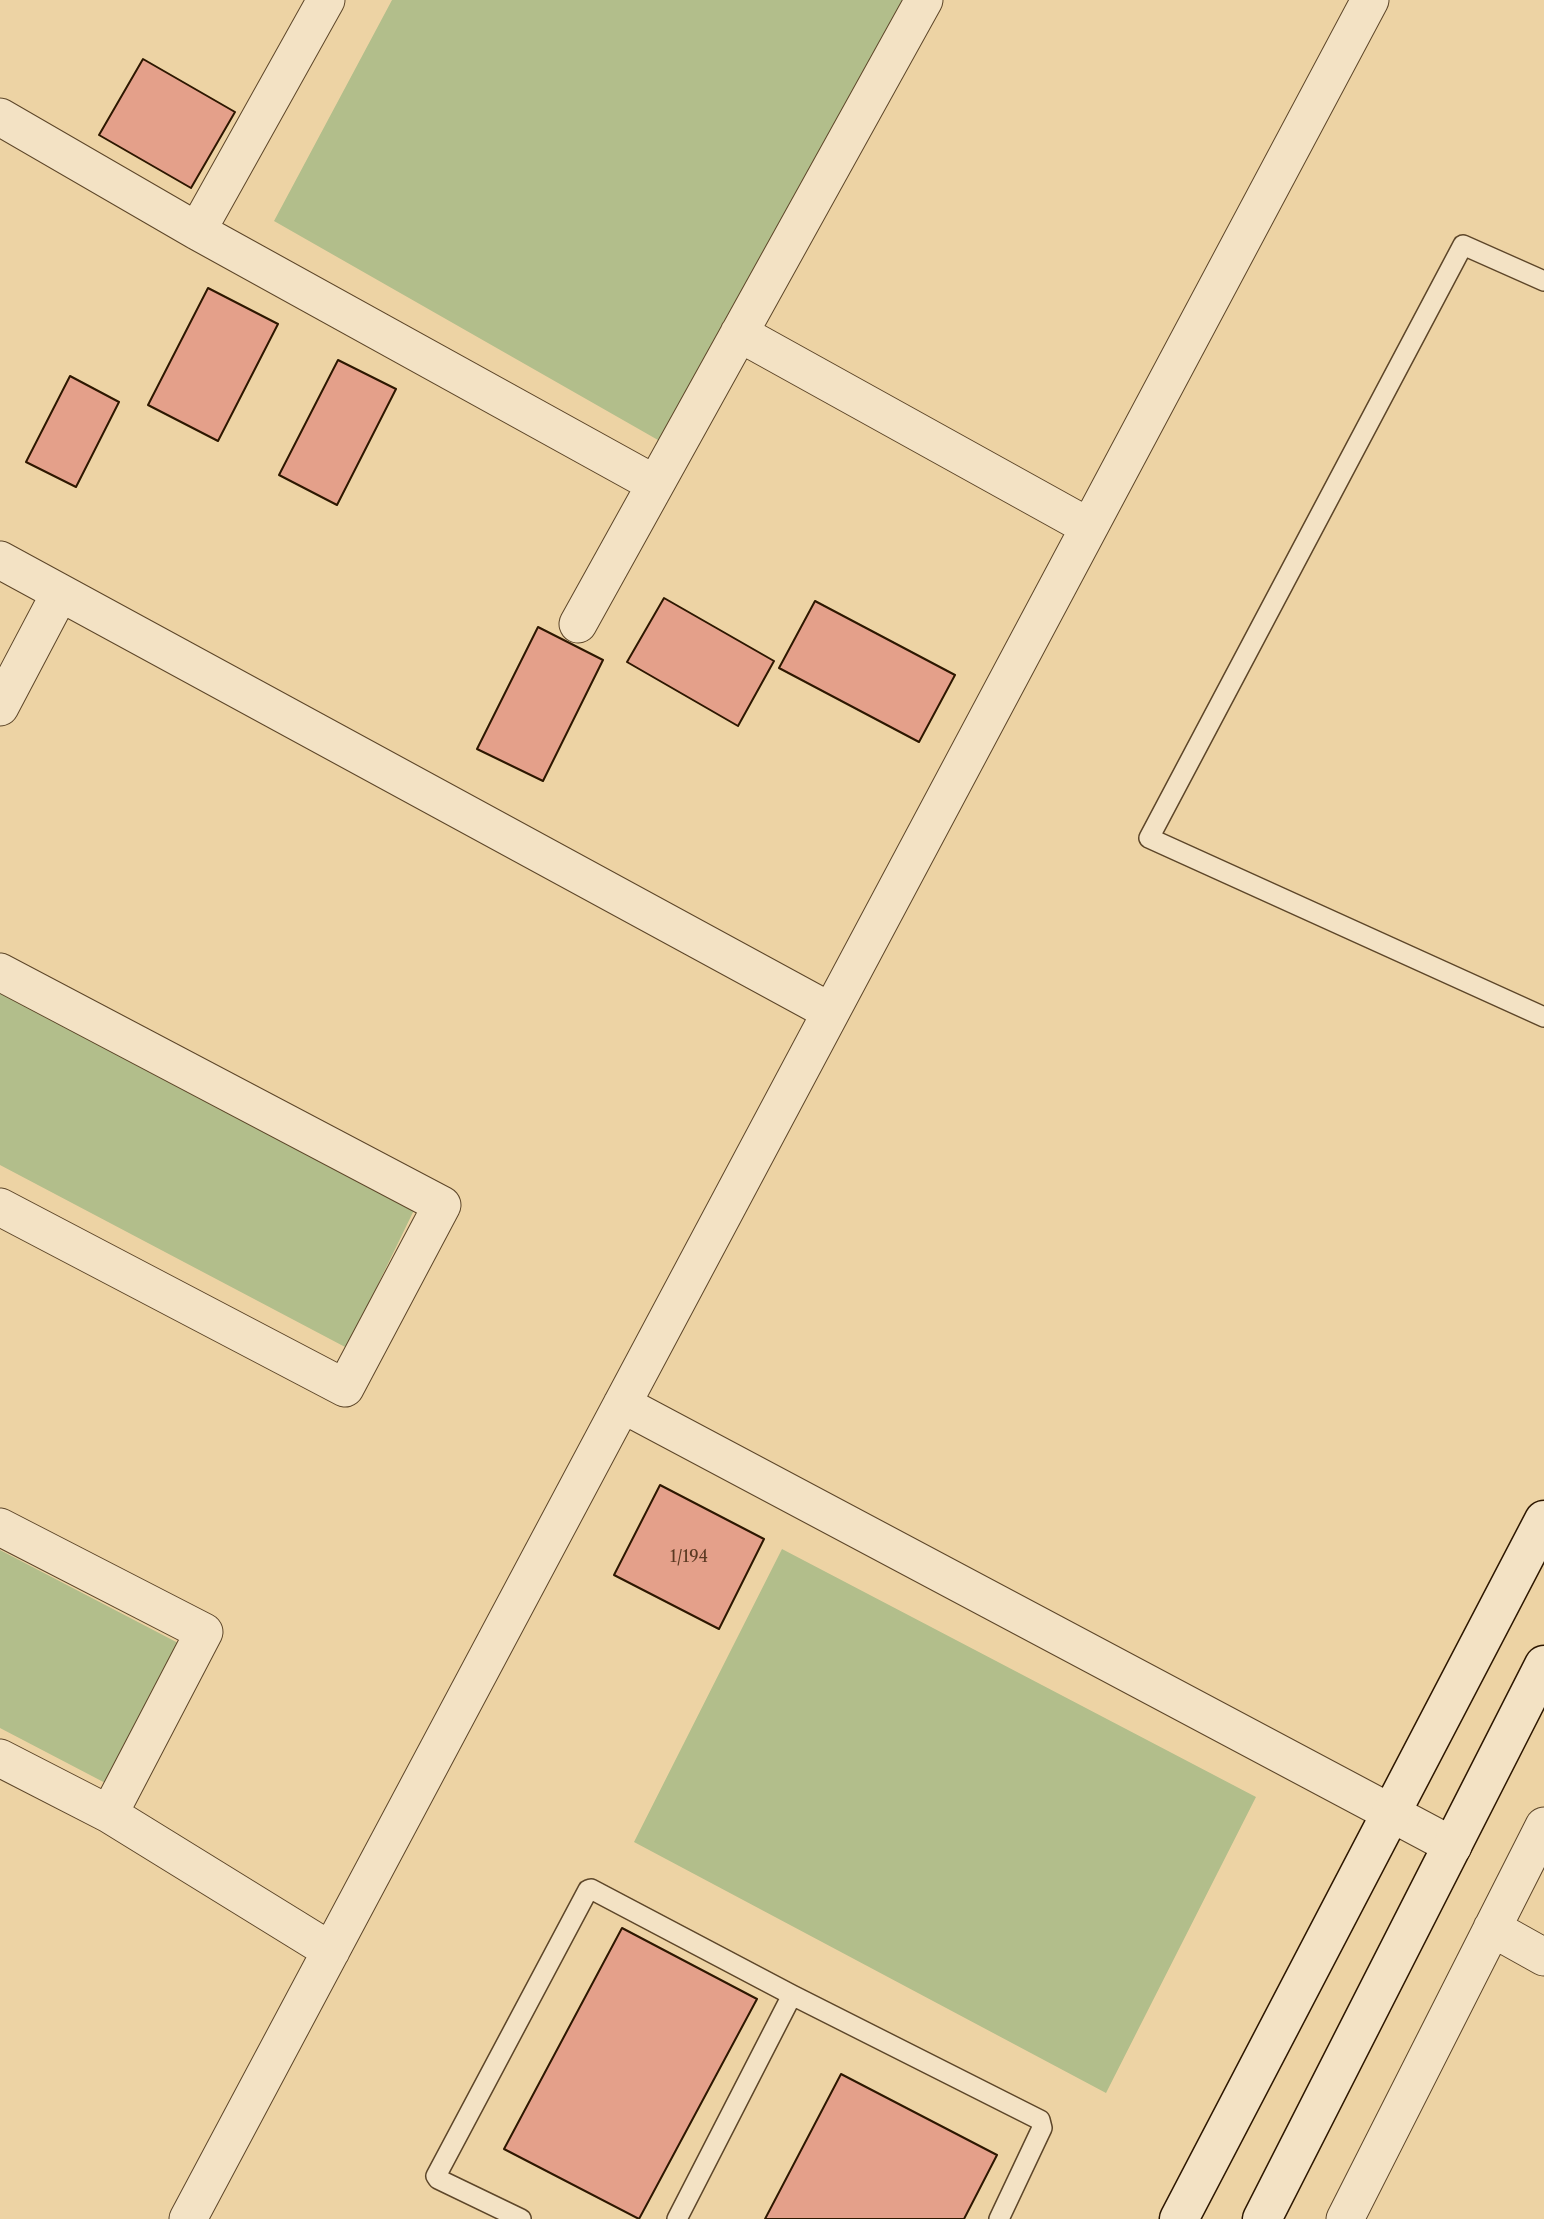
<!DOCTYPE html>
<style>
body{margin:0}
canvas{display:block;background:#edd3a4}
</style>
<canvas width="1544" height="2219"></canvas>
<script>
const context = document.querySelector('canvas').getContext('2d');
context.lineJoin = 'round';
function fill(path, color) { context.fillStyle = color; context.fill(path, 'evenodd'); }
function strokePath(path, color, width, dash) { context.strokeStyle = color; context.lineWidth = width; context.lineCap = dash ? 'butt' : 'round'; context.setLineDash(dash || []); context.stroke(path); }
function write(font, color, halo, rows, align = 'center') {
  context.font = font + ' "Libre Caslon Text",serif'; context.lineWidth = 5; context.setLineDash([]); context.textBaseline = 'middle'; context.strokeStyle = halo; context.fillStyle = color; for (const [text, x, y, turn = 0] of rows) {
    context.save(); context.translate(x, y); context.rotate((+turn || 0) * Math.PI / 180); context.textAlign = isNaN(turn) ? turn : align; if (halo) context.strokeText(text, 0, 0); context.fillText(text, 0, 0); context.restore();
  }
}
fill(new Path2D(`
 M392,0H906L665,444L274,221Z
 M0,982L417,1204L347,1348L0,1165Z
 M782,1549L1256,1797L1106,2093L634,1842Z
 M0,1550L182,1645L113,1787L0,1728Z`), '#b2be8b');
const building = new Path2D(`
 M143,59L235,112L191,188L99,135Z
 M208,288L278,324L218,441L148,405Z
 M338,360L396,389L337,505L279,475Z
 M70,376L119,402L76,487L26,462Z
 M664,598L774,661L738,726L627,662Z
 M815,601L955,675L919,742L779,668Z
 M538,627L603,660L543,781L477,749Z
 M660,1485L764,1539L719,1629L614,1575Z
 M622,1928L757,1999L639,2219L504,2149Z
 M841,2074L997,2155L964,2219H765Z`);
fill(building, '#e4a08a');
strokePath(building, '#2d1700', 2);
const lane = new Path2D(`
 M1544,281L1463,245L1149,838L1544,1017
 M521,2219L438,2179L436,2176L588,1890L591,1889L792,1995L1040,2120L1042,2128L999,2219
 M677,2219L792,1995`);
const street = new Path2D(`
 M0,117L197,231L655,484
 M197,231L326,0
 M739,333L1089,527
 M0,560L831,1012
 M578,624L924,0
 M0,707L60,593
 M0,972L442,1205L345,1388L0,1207
 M622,1404L1453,1846
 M0,1527L204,1632L109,1814L0,1758
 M109,1814L331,1951
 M1492,1928L1544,1957
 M188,2219L1370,0
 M1345,2219L1544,1826`);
const secondary = new Path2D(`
 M1179,2219L1544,1520
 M1262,2219L1544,1665`);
strokePath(lane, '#5d4629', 22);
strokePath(street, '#5d4629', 39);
strokePath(secondary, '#2d1700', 41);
strokePath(lane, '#f3e2c4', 19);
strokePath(street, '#f3e2c4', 37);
strokePath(secondary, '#f3e2c4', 38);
write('16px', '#5b3922', null, [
 ["1/194",689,1557]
]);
</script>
